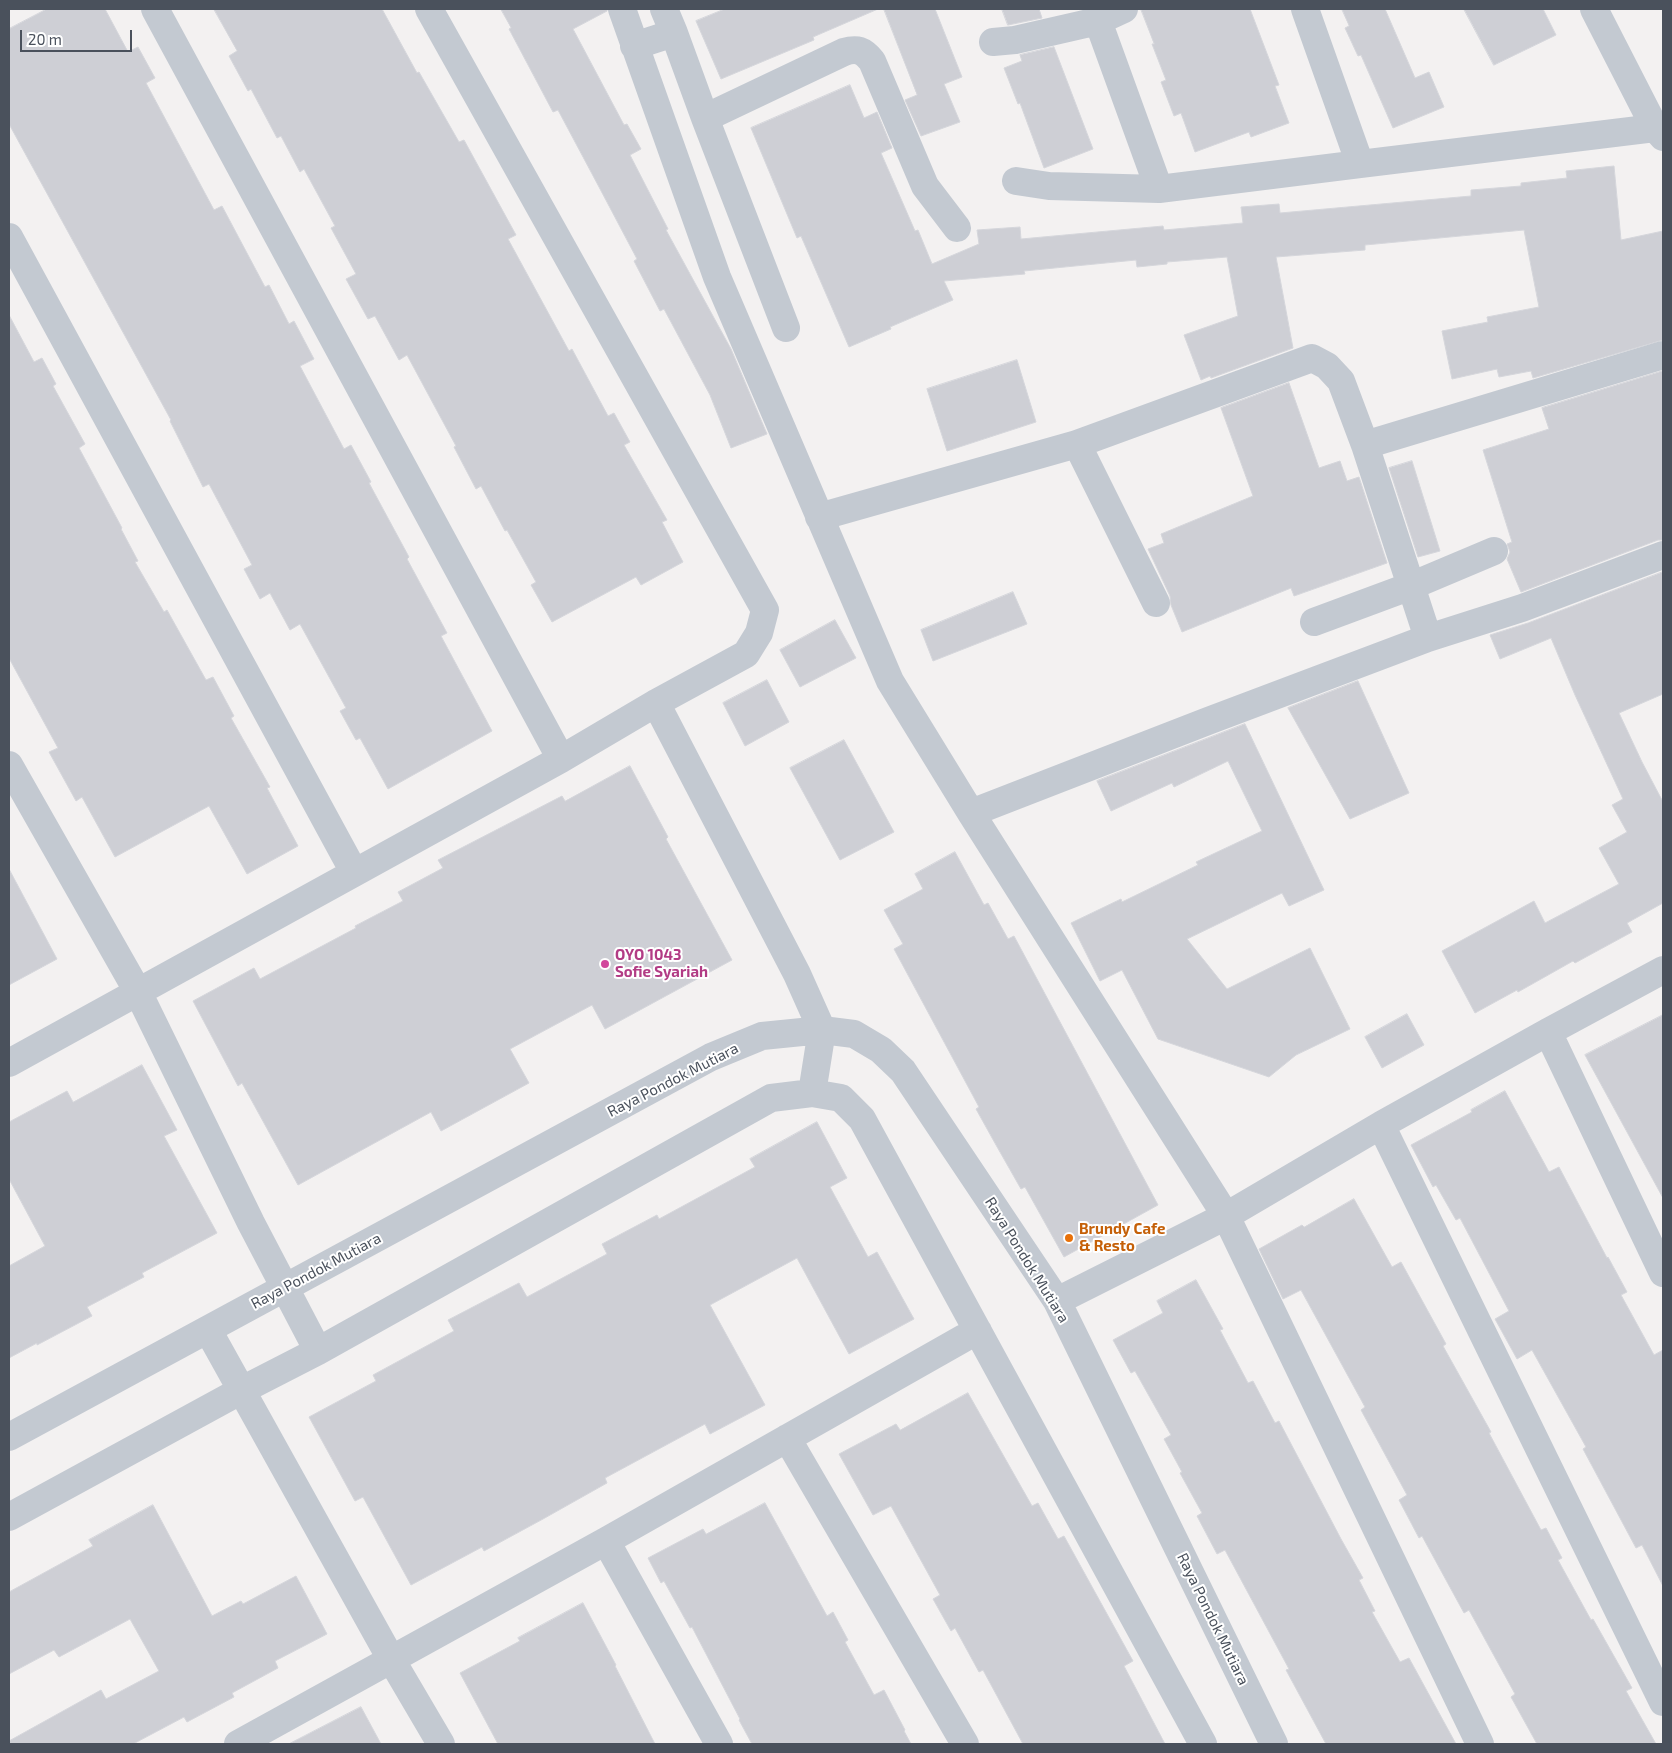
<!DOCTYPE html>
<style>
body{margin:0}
#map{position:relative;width:1672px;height:1753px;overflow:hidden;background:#f3f1f1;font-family:"Exo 2",sans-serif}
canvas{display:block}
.frame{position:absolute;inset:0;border:10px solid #4a515c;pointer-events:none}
.scale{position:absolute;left:20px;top:30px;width:112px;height:22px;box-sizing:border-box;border:2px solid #4a515c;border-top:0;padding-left:6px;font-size:15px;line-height:18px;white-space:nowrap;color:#4a515c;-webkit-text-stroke:4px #fff;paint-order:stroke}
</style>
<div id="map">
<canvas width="1672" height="1753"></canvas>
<div class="frame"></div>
<div class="scale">20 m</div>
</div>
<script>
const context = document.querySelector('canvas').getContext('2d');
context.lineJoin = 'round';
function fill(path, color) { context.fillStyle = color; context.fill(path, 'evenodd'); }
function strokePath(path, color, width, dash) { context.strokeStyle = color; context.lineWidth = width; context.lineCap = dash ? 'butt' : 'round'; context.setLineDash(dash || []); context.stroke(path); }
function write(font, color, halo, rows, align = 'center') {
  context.font = font + ' "Exo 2",sans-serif'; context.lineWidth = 4; context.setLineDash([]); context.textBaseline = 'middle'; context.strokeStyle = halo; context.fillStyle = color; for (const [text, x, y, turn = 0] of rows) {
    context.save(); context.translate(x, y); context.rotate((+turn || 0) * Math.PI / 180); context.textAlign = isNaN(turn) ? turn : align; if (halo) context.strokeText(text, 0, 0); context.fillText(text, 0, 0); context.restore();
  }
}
const building = new Path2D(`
 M47,9H105L128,52L138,47L155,78L146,83L214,210L222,206L265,287L269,285L289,324L294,321L314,359L300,366L344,449L351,445L371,482L369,483L409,557L407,559L447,633L441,636L492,731L388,789L360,738L356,740L340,711L346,708L300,624L290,630L270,593L260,599L244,569L252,565L209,484L203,487L170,421L171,420L9,124V29Z
 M214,9H382L417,73L419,72L459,142L464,140L516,235L508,239L569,351L572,349L608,416L614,413L630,442L624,445L667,520L662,522L683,562L641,585L636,577L552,622L531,585L536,582L507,530L505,531L481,486L476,489L454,447L456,446L407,355L399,360L375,316L368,319L346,279L356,274L331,228L335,226L304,169L300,172L281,136L277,138L251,89L248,91L229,56L237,51Z
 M501,9H607V11L573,29L624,125L627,124L641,149L630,155L668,229L666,230L731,349L767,434L731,448L710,395L664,309L660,311L634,261L637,259L599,187L558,110L553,112L509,29L511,28Z
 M725,9H878L813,37L814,40L721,79L696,21Z
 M884,9H935L962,77L944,84L960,122L921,136L905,100L917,95Z
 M1002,9H1039L1042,18L1008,25Z
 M1141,9H1250L1279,85L1275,86L1289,123L1251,137L1249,132L1195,152L1181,113L1174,116L1161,82L1166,80L1152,44H1154Z
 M1342,9H1385L1415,78L1429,72L1444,107L1393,128L1361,55L1358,56L1345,28L1349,26Z
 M1464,9H1543L1556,35L1494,65Z
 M1054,47L1093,149L1044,168L1020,103L1018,104L1004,68L1022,61L1020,55Z
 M850,85L864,118L877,112L892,148L881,153L915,231L918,230L932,264L979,244L977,230L1020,227L1021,239L1163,226L1164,230L1243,223L1241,207L1279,204L1280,213L1471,196V190L1521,186V183L1567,178L1566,171L1614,166L1621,240L1663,231V340L1533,378L1531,371L1499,377L1497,369L1452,379L1442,331L1488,322L1487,317L1539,307L1524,230L1365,245V250L1276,257L1293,348L1211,378L1210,376L1201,380L1184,335L1238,316L1227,257L1167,262V264L1137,267L1136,260L1024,271L1025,274L944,281L953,300L890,327L891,329L849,347L801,236L797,238L751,128Z
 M9,315L34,362L42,358L56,384L53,386L85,444L79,448L122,528L121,529L138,561L135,562L164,612L167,610L206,680L213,677L234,716L231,718L270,787L267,788L298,846L247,874L209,806L115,857L82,797L76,801L49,752L58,748L9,658Z
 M1017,360L1036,422L947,451L927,389Z
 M1663,371V540H1658L1521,592L1507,559L1510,552L1507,544L1512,542L1483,450L1549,429L1542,408Z
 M1289,383L1319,468L1340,461L1347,481L1359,477L1387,563L1294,596L1291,588L1182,632L1171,605L1170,596L1148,549L1164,543L1161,534L1253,496L1221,408Z
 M1412,461L1440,551L1418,557L1389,468Z
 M1663,572V694L1619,713L1642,762L1663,802V903L1627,923L1632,932L1575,963L1573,961L1518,992L1517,990L1475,1013L1442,951L1534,901L1545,923L1619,884L1599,848L1627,832L1612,805L1623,799L1575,695L1551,638L1500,659L1490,635L1528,623Z
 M1013,592L1027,624L933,661L921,630Z
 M835,620L856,658L800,687L780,650Z
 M767,680L789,722L745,746L723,703Z
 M1358,681L1409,793L1350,819L1288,708Z
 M1245,724L1324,890L1289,906L1282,893L1187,939L1227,989L1310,948L1350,1029L1296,1055L1269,1077L1158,1039L1122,970L1100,981L1071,923L1121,899L1122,902L1198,865L1196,862L1262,831L1228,761L1174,787L1172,783L1111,811L1097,781Z
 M844,740L894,832L840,860L790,768Z
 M630,766L668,837L666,839L732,960L605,1029L592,1005L510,1049L529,1083L441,1131L431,1112L298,1185L242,1083L238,1086L193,1001L254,968L260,979L356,928L355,926L403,901L398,892L443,868L438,860L562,796L565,801Z
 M955,852L984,905L988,903L1008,939L1014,936L1158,1205L1064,1257L1025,1187L1021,1189L996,1145L976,1109L979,1107L894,949L903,944L884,910L923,889L915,874Z
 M9,869L57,959L9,985Z
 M1407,1014L1424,1045L1382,1068L1365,1037Z
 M1663,1015V1198L1585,1055Z
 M142,1065L177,1130L164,1136L217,1233L142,1273L144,1277L87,1307L92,1316L37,1345V1343L9,1358V1266L45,1246L9,1179V1122L67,1091L73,1102Z
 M1505,1091L1549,1172L1559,1167L1607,1258L1608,1257L1627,1292L1621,1295L1654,1355L1663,1350V1586L1642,1545L1636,1548L1583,1449L1586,1447L1532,1350L1517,1359L1495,1319L1509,1311L1460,1218L1456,1220L1436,1185L1433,1187L1411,1145L1472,1112L1471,1110Z
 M817,1122L847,1178L830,1187L868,1257L877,1252L914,1319L849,1354L797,1258L710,1305L765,1405L710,1434L705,1424L605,1478L607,1483L543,1519L484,1551L482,1547L411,1585L363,1497L355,1501L309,1417L376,1381L373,1375L454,1331L448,1320L519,1283L527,1297L607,1254L602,1244L657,1215L659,1219L755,1167L750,1159Z
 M1354,1199L1392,1267L1401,1262L1446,1344L1443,1346L1491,1432L1489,1433L1541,1530L1546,1528L1562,1558L1558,1560L1591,1620L1593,1619L1632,1688L1626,1691L1656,1744H1537L1511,1697L1515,1694L1469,1610L1464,1613L1422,1536L1419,1538L1399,1500L1407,1495L1361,1410L1365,1407L1301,1290L1283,1299L1259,1249L1302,1225L1304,1227Z
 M1196,1280L1223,1329L1220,1330L1248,1383L1253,1381L1275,1423L1279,1421L1341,1539L1363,1578L1359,1580L1375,1611L1372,1612L1400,1662L1409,1658L1456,1744H1326L1286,1670L1289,1669L1225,1550L1217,1554L1197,1516L1202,1513L1180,1473L1182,1472L1164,1439L1171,1435L1135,1371L1131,1373L1113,1340L1163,1313L1157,1301Z
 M968,1393L1032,1506L1038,1503L1058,1539L1064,1536L1133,1661L1124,1666L1165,1744H1023L983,1670L979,1672L955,1628L951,1631L933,1599L940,1595L891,1506L873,1515L839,1454L896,1424L900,1430Z
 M765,1503L827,1616L833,1612L848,1640L845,1642L874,1695L884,1690L905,1730L904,1731L911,1744H752L739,1720L740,1719L692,1627L690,1628L664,1581L661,1583L648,1558L703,1529L706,1534Z
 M153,1505L212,1616L241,1601L243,1604L296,1576L327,1634L275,1661L278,1668L232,1693L234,1697L187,1722L184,1717L133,1744H9V1741L101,1690L106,1699L159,1671L130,1619L59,1657L54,1650L9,1674V1592L93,1546L89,1540Z
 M583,1603L616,1665L615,1666L655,1744H498L460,1673L520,1641L518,1638Z
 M361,1707L381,1744H289Z`);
fill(building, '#cecfd5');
strokePath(building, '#d5d6db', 1);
strokePath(new Path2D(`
 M155,9L561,759
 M622,9L717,277L890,681L971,813L1226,1216L1480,1744
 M664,9L674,33
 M1594,9L1655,128L1663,137
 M1098,21L1159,189
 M993,42L1015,40L1098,21L1124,9
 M634,46L674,33L705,118L786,328
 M705,118L844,52C857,48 863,50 872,61L925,186L957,228
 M1360,164L1655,128
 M1016,181L1049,186L1159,189L1360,164L1305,9
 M9,237L354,872
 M1365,445L1428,638
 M819,517L1077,444
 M1156,603L1077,444L1312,358L1327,366L1341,381L1365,445L1663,355
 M1314,622L1411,586L1494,551
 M656,703L797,974L822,1030L812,1093
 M9,765L138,992L251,1223L318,1351
 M971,813L1208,721L1428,638L1522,608L1663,555
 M1548,1032L1663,1273
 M9,1063L561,759L656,703L746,654L759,633L765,610L429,9
 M1381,1125L1663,1702
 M1057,1301L1226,1216L1381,1125L1548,1032L1663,970
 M208,1330L391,1659L441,1744
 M9,1437L711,1057L762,1036L822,1030L854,1034L881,1050L903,1071L1057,1301L1274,1744
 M787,1438L965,1744
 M9,1517L242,1390L318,1351L771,1098L812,1093L841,1098L862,1119L1203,1744
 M606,1541L719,1744
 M238,1744L606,1541L964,1338L978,1331`), '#c3c9d1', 28);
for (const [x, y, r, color] of [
 [605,964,5,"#d1479c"],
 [1069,1238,5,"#e8710a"]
]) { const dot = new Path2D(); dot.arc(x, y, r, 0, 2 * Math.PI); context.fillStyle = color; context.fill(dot); strokePath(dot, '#fff', 2); }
write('bold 15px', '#b23c85', '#fff', [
 ["OYO 1043",615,955],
 ["Sofie Syariah",615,972]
], 'left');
write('15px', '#4a515c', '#fff', [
 ["Raya Pondok Mutiara",673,1080,-27],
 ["Raya Pondok Mutiara",1027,1260,58],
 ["Raya Pondok Mutiara",316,1271,-28],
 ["Raya Pondok Mutiara",1213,1619,64]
]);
write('bold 15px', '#c56008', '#fff', [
 ["Brundy Cafe",1079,1229],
 ["& Resto",1079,1246]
], 'left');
</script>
